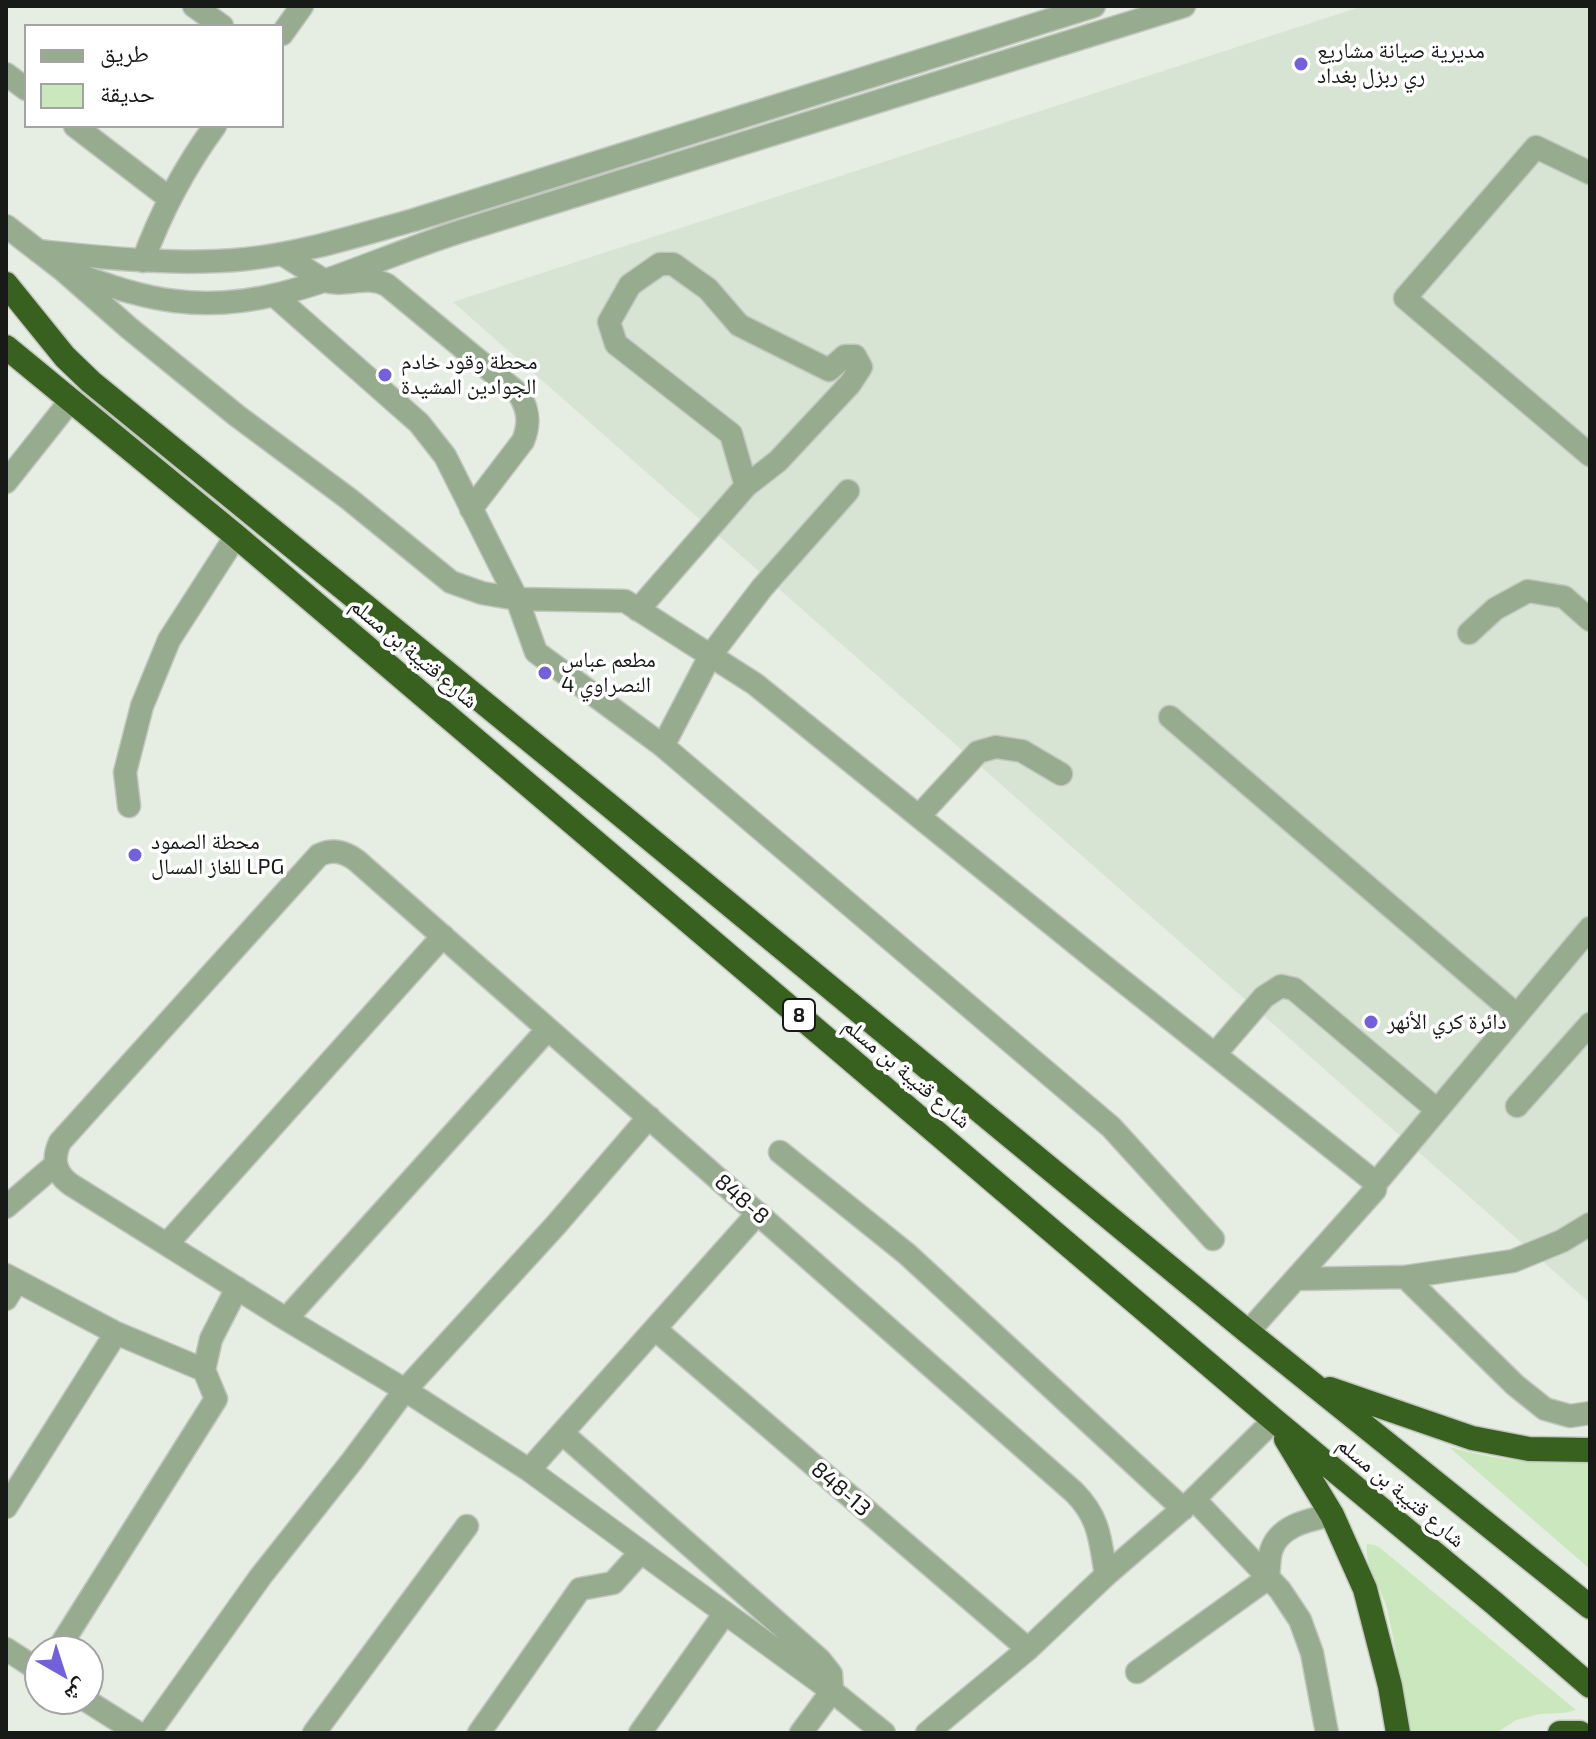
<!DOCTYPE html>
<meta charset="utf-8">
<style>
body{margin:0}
#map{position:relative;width:1596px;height:1739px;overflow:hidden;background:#e6ede3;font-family:"Exo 2","Noto Naskh Arabic",sans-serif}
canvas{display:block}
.frame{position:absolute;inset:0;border:8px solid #171a16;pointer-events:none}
.legend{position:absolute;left:24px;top:24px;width:260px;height:104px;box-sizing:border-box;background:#fff;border:2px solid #a2a3a2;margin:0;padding:10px 14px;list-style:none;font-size:24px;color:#171a16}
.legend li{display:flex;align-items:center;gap:16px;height:40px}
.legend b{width:40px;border:2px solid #a2a3a2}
.north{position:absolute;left:24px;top:1635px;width:80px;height:80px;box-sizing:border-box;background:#fff;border:2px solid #a2a3a2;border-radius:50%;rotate:141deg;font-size:22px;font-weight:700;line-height:32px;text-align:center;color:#171a16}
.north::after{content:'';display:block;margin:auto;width:28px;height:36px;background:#7361db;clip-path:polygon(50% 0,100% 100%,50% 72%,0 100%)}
</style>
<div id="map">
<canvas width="1596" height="1739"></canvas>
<div class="frame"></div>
<ul class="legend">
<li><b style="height:10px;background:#97ab8e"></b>طريق</li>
<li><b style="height:22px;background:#cae7bd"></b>حديقة</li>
</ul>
<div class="north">ش</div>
</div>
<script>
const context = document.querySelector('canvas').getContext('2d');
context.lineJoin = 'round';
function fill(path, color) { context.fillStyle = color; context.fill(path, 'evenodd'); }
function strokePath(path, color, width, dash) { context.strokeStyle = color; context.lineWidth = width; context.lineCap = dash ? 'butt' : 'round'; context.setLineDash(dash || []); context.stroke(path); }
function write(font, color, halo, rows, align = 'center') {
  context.font = font + ' "Exo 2","Noto Naskh Arabic",sans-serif'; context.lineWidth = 7; context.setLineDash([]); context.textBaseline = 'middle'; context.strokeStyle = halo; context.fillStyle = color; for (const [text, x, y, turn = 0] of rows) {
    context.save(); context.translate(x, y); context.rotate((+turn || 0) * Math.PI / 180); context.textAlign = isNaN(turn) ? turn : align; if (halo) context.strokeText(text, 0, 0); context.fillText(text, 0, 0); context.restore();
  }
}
fill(new Path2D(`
 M1363,6H1590V1303L453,302Z`), '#d7e3d3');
fill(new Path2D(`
 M1449,1447C1498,1460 1539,1466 1590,1462V1569Z
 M1367,1544L1374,1545L1379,1547L1576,1710L1564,1713L1540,1714L1516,1720L1496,1733H1407C1402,1692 1397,1650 1387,1609C1382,1588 1364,1567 1367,1544Z`), '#cae7bd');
const minor = new Path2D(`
 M194,6L222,26
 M282,34L302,6
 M6,74L26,89
 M75,126L169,198
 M1590,173L1536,147L1405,298L1590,455
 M6,226L63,270L129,328L236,415L349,499L451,582L482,593L517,599L625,601L755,684L1100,963L1376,1183
 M38,251C107,258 176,266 246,259C303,253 359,235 414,220L1094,6
 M282,254L325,281C346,287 367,274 387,285L519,394C529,410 530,424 523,441L471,509
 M143,261C161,212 184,168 215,126
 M75,274C108,285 140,297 175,301C259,312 334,277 410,249C429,242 449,235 468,229L1184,6
 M275,296L419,423L445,456L517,599L536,652L663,746L1111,1127L1213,1239
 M6,482L71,400
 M638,610L746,486L778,461L850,384L861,367L855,356H845L829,370L739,325L708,289L673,264H660L630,285L609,322L616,344L731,434L746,486
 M1469,633L1495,609L1528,591L1564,597L1590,620
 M1170,717L1517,1015
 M663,746L710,656L762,588L848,491
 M129,806L125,772L142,706L169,640L236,536
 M919,816L978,752L996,747L1022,751L1061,774
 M1215,1054L1264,997L1281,986L1294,989L1437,1110
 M1517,1106L1590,1024
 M780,1152L907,1254L1183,1509
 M6,1207L55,1165
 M167,1244L443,936
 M6,1275L116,1333L204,1370L216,1399L57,1651
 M1405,1277L1515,1385L1545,1409L1570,1416L1590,1413
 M1296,1279L1405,1277L1513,1261L1562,1241L1590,1224
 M6,1299L17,1281
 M286,1319L548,1029
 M655,1329L1028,1649
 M1248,1332L1375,1190L1376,1183L1590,928
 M204,1370L211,1339L237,1288
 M562,1433L820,1660L831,1674L832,1691L801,1733
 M529,1470L758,1213
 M1194,1499L1280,1590L1300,1620L1312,1653L1327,1733
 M6,1507L116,1333
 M6,1649L40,1671
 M1137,1672L1268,1578C1269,1569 1269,1559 1271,1551C1279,1525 1309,1520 1332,1515
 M84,1699L138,1733
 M149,1733L261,1576L352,1461L405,1390L555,1226L649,1117
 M314,1733L467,1526
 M479,1733L580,1589L613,1583L641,1552
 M640,1733L725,1613
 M884,1733L832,1691L529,1470L405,1390L286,1319L70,1184C55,1173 52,1159 60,1142L319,855C333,849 343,851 356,860L1074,1492C1100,1518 1100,1540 1106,1575
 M927,1733L1028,1649L1106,1575L1194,1499L1274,1420`);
const highway = new Path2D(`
 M6,284L65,357L91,382L604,801L1248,1332L1590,1607
 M6,347L236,536L1274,1420L1494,1603L1590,1686
 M1330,1389L1472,1438L1529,1449L1590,1450
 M1286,1439L1332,1515L1365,1589L1390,1686L1398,1733
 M1560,1733H1580`);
strokePath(minor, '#c1c7be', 25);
strokePath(highway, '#c1c7be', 27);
strokePath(minor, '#97ab8e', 22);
strokePath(highway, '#386120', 24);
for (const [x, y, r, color] of [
 [1301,64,8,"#7361db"],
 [385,375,8,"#7361db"],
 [545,673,8,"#7361db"],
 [135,855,8,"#7361db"],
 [1371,1022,8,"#7361db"]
]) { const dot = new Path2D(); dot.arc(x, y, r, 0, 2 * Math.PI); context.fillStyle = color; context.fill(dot); strokePath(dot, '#fff', 3); }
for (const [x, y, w] of [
 [799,1015,32]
]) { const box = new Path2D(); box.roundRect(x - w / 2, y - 16, w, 32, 6); context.fillStyle = '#fff'; context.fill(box); strokePath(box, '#171a16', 2); }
write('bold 20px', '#171a16', null, [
 ["8",799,1015]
]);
write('22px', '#171a16', '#fff', [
 ["مديرية صيانة مشاريع",1317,51],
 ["ري ربزل بغداد",1317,76],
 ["محطة وقود خادم",401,362],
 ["الجوادين المشيدة",401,387],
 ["مطعم عباس",561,660],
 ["النصراوي 4",561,685],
 ["محطة الصمود",151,842],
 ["للغاز المسال LPG",151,867],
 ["دائرة كري الأنهر",1387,1022]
], 'left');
write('22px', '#171a16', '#fff', [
 ["شارع قتيبة بن مسلم",414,653,40],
 ["شارع قتيبة بن مسلم",907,1073,40],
 ["848-8",742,1199,41],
 ["848-13",841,1489,41],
 ["شارع قتيبة بن مسلم",1401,1492,40]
]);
</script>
